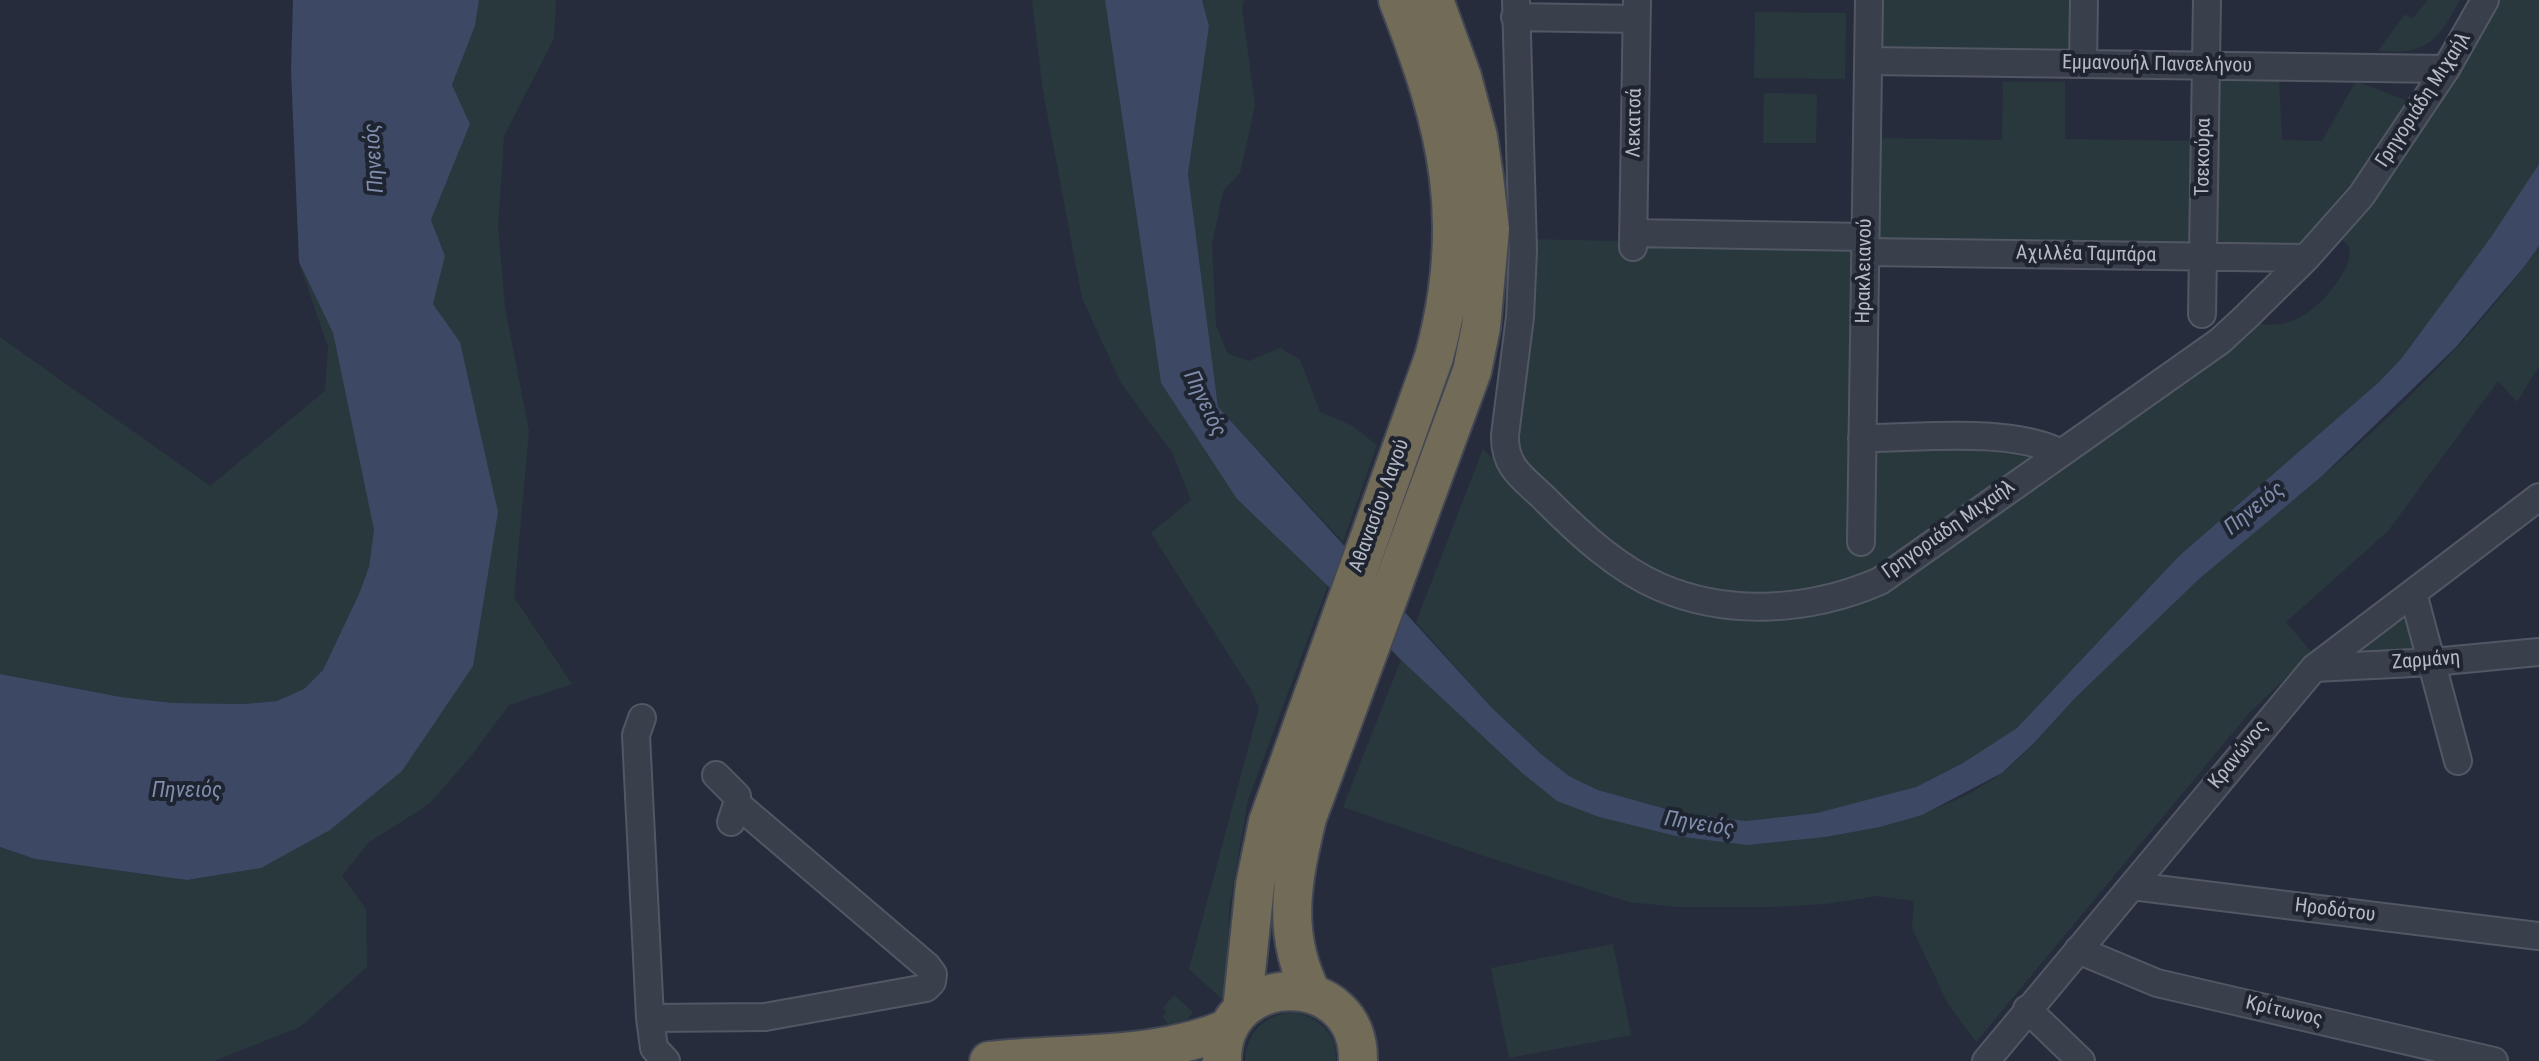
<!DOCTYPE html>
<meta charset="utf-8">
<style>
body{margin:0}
canvas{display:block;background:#262c3c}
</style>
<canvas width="2539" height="1061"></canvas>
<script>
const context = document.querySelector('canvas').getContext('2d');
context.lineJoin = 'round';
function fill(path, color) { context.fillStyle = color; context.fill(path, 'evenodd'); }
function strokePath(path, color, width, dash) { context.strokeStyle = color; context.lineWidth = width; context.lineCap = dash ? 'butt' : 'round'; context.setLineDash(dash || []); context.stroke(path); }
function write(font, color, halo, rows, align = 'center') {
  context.font = font + ' "Roboto Condensed",sans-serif'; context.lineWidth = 8; context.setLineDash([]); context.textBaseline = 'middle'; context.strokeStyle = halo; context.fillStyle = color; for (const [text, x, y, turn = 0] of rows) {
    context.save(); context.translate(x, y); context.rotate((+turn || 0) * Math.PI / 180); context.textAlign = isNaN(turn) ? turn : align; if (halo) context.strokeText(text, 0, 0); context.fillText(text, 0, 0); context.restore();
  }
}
fill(new Path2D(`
 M479,0H556L554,38L504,136L498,226L505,308L529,431L514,597L572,684L509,705L471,756L429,804L368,843L342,876L366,909L367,967L300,1027L214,1061H0V847L35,859L187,880L261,868L460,342L433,304L445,256L431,220L470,124L452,86L475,26Z
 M1032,0H1105L1161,383L1237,499L1328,585L1248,800L1229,909L1228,967L1222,999L1189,969L1259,708L1250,688L1151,533L1191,500L1172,452L1121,383L1082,298L1043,91Z
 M1202,0H1244L1242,8L1255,106L1240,173L1223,191L1212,244L1216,326L1228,354L1249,361L1280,348L1300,360L1320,412L1351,425L1377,445L1343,542L1218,407L1188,174L1209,26Z
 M1875,0H2076L2075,53L1874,50Z
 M2428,0H2460C2437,41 2428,55 2378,51L2405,14L2412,19Z
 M2492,0H2539V164L2491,237L2401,359L2379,382L2179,556L2017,728L1963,763L1916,787L1873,800L1817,813L1745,821L1677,812L1598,790L1569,776L1541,754L1492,708L1416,622L1483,449L1536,500L1674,601L1829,606L2255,323C2293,331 2317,310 2338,281C2345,270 2352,260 2349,247L2341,238Z
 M1755,12L1846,13L1845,79L1754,78Z
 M2211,80H2279L2282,140L2322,141L2356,81L2410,102L2361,172L2293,251L2210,250Z
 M2003,82H2065V139L2192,141L2191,244L1872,239L1874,138L2002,140Z
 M1764,93L1817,94L1816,143H1763Z
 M1532,239L1855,247L1850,447L2009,448L2022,451L2032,463L1889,566L1797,596L1711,594L1631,562L1515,458Z
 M2539,246V366L2517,402L2498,381L2388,531L2286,622L2312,653L2250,712L1976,1042L1947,1002L1912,928L1914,901L1877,896L1826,904L1773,907H1677L1629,902L1487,857L1343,807L1401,660L1521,772L1599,817L1880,827C1922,815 1967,799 2002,773C2029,752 2051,724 2074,699C2112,658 2155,619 2197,581C2235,545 2278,514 2318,480C2397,413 2480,331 2539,246Z
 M299,262L333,333L374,530L369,567L359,594L323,670L304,689L277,701L245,704L172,703L121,697L0,674V337L210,486L325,391L328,347Z
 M2409,611L2424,654L2366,660L2360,647Z
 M1613,944L1631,1035L1509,1058L1491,968Z
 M1174,995L1193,1012L1185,1022L1168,1024L1163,1017L1166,1012L1163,1008Z
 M1293,1012C1318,1017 1338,1034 1336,1061H1245C1246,1032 1265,1015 1293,1012Z`), '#28383d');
fill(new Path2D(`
 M293,0H479L475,26L452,85L470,124L431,220L445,256L433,304L460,342L498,512L473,666L402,771L330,830L261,868L187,880L35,859L0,847V674L121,697L172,703L244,704L277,701L304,689L323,670L359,594L369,567L374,530L333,333L299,262L291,70Z
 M1105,0H1202L1209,26L1188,174L1218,407L1492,708L1541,754L1569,776L1598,790L1677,812L1746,821L1817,813L1916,787L1963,763L2017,728L2179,556L2379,382L2401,359L2491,237L2539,164V246L2524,267L2456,347L2321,477L2199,579L2076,697L2034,743L2002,773L1922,815L1880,827L1825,837L1747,845L1676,836L1599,817L1557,801L1521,772L1401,660L1327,585L1237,499L1161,383Z`), '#3d4864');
const minor = new Path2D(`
 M1516,0L1523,250L1520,317L1505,435C1504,470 1526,479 1549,503C1581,535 1618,569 1660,587C1730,617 1811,611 1880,581L2220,341L2247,316L2306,258L2361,196L2446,69L2485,0
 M1515,17L1636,19
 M1868,61L2446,69
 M2083,64L2084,0
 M1633,233L1865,237
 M1633,247L1637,0
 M1865,252L2306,258
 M2202,314L2207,0
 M1862,438C1920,438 2008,427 2059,452
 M1861,542L1869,0
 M2413,593L2458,761
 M2314,668L2433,662L2539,652
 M642,718L636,735L650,1018L654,1048L666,1061
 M716,775L737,796V804
 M2132,886L2539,936
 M2078,950L2157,983L2494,1061
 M2027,1009L2081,1061
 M650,1018L765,1017L926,988L932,982L933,974L927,966L737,804L731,822
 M1986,1061L2314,668L2539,497`);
const highway = new Path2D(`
 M1312,994C1281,933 1292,881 1307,818L1472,371L1481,327L1490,229L1484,177L1478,137L1462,77L1434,0
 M1242,1010L1255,885L1268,822L1434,357C1471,221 1448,128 1398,0
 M989,1061C1069,1052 1154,1060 1229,1028
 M1222,1061C1221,968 1360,968 1358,1061`);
strokePath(minor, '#525764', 30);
strokePath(highway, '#424754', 42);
strokePath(minor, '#3a3f4c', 26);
strokePath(highway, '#726b57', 38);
write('20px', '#b6bac7', '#1f2431', [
 ["Εμμανουήλ Πανσελήνου",2157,65,1],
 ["Γρηγοριάδη Μιχαήλ",2424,100,-57],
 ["Λεκατσά",1635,123,-89],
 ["Τσεκούρα",2204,157,-89],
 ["Αχιλλέα Ταμπάρα",2086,255,1],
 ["Ηρακλειανού",1865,271,-89],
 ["Αθανασίου Λαγού",1380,506,-70],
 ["Γρηγοριάδη Μιχαήλ",1949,530,-35],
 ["Ζαρμάνη",2426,661,-4],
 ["Κρανώνος",2239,755,-51],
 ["Ηροδότου",2335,911,7],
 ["Κρίτωνος",2284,1012,13]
]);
write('italic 22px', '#808dad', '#1f2431', [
 ["Πηνειός",375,158,-94],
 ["Πηνειός",1204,404,64],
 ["Πηνειός",2255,509,-39],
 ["Πηνειός",187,791],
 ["Πηνειός",1699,825,9]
]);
</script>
